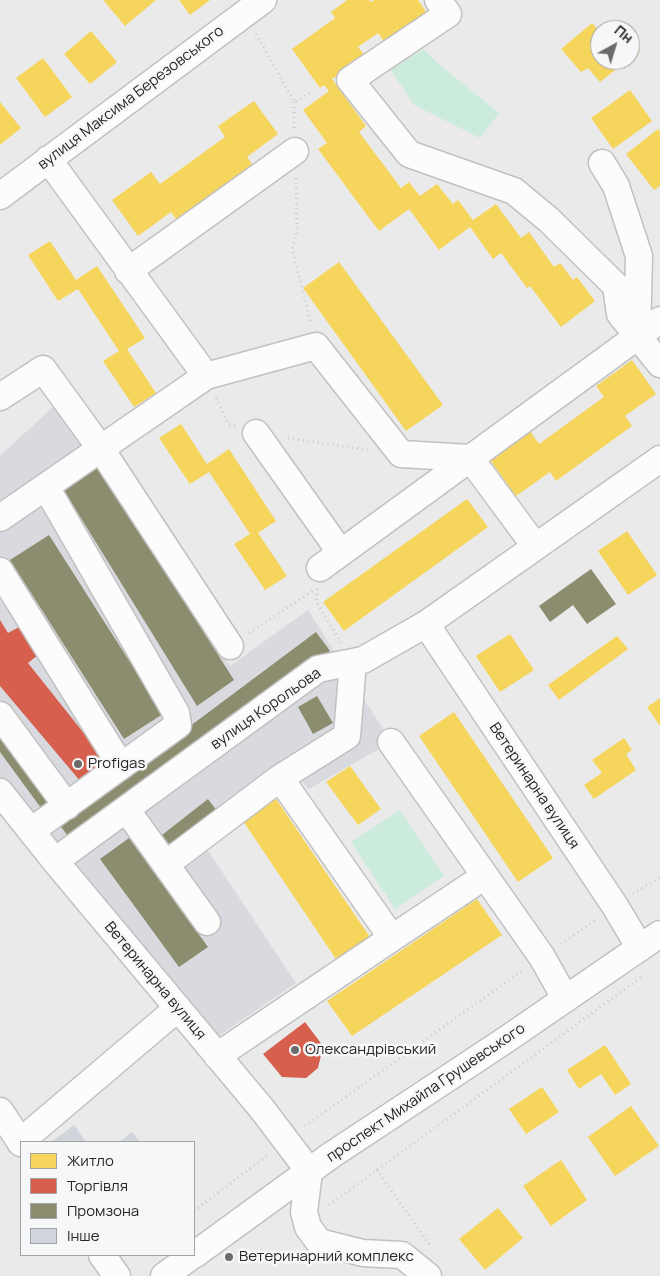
<!DOCTYPE html>
<meta charset="utf-8">
<style>
body{margin:0}
#map{position:relative;width:660px;height:1276px;overflow:hidden;background:#eaeaeb;font-family:Manrope,sans-serif}
canvas{display:block}
.legend{position:absolute;left:20px;top:1141px;width:175px;height:115px;box-sizing:border-box;background:#f6f7f9;border:1px solid #a3a3a5;margin:0;padding:6px 9px;list-style:none;font-size:15px;color:#262627}
.legend li{display:flex;align-items:center;gap:10px;height:25px}
.legend b{width:25px;border:1px solid #a3a3a5}
.north{position:absolute;left:590px;top:20px;width:50px;height:50px;box-sizing:border-box;background:#f6f7f9;border:1px solid #a3a3a5;border-radius:50%;rotate:39deg;font-size:14px;font-weight:700;line-height:20px;text-align:center;color:#262627}
.north::after{content:'';display:block;margin:auto;width:18px;height:22px;background:#6b6b6c;clip-path:polygon(50% 0,100% 100%,50% 72%,0 100%)}
</style>
<div id="map">
<canvas width="660" height="1276"></canvas>
<ul class="legend">
<li><b style="height:14px;background:#f6d55c"></b>Житло</li>
<li><b style="height:14px;background:#d6604d"></b>Торгівля</li>
<li><b style="height:14px;background:#8c8c6e"></b>Промзона</li>
<li><b style="height:14px;background:#d0d5dc"></b>Інше</li>
</ul>
<div class="north">Пн</div>
</div>
<script>
const context = document.querySelector('canvas').getContext('2d');
context.lineJoin = 'round';
function fill(path, color) { context.fillStyle = color; context.fill(path, 'evenodd'); }
function strokePath(path, color, width, dash) { context.strokeStyle = color; context.lineWidth = width; context.lineCap = dash ? 'butt' : 'round'; context.setLineDash(dash || []); context.stroke(path); }
function write(font, color, halo, rows, align = 'center') {
  context.font = font + ' Manrope,sans-serif'; context.lineWidth = 5; context.setLineDash([]); context.textBaseline = 'middle'; context.strokeStyle = halo; context.fillStyle = color; for (const [text, x, y, turn = 0] of rows) {
    context.save(); context.translate(x, y); context.rotate((+turn || 0) * Math.PI / 180); context.textAlign = isNaN(turn) ? turn : align; if (halo) context.strokeText(text, 0, 0); context.fillText(text, 0, 0); context.restore();
  }
}
fill(new Path2D(`
 M54,406L100,465L230,666L308,610L391,742L309,789L282,765L195,831L296,983L210,1042L0,783V456Z`), '#d8dadf');
fill(new Path2D(`
 M423,49L441,66L499,113L480,138L414,105L391,70Z
 M400,810L444,876L395,909L351,842Z`), '#cbebdc');
fill(new Path2D(`
 M103,0H156L125,26Z
 M179,0H210L190,15Z
 M347,0H369L371,2L374,0H418L427,13L385,43L378,33L358,47L365,56L332,79L366,126L359,132L401,188L409,182L420,196L437,184L453,204L458,200L473,220L496,204L521,238L529,232L554,267L560,263L573,280L577,277L595,301L561,327L530,286L527,288L501,253L493,259L470,227L439,250L409,209L379,231L318,149L327,143L303,110L329,91L324,85L320,88L292,49L335,18L331,12Z
 M592,23L600,32V60H628L600,82L588,68L581,72L561,49Z
 M91,31L117,62L90,84L64,54Z
 M630,38L640,51L630,58Z
 M43,58L72,97L45,117L16,78Z
 M630,90L652,121L613,149L591,118Z
 M254,101L278,134L247,157L254,167L178,222L171,212L138,236L112,200L151,172L160,184L225,137L218,126Z
 M0,102L21,128L0,145Z
 M658,129L660,132V186L654,190L626,154Z
 M50,241L76,280L97,266L145,338L127,349L156,393L134,407L103,361L119,351L78,289L58,301L28,255Z
 M339,262L443,405L406,431L303,288Z
 M632,360L656,394L625,416L632,426L556,481L550,472L516,496L490,460L530,431L539,444L604,397L596,386Z
 M181,424L207,464L229,449L276,521L258,533L287,576L265,590L234,544L250,534L209,472L190,484L159,438Z
 M467,499L488,527L344,631L323,602Z
 M627,531L657,575L628,595L598,551Z
 M510,634L534,670L500,692L476,656Z
 M617,636L628,649L559,700L548,685Z
 M660,698V726L647,707Z
 M454,712L553,858L518,882L419,736Z
 M624,738L632,750L626,754L636,770L594,799L584,785L602,773L592,760Z
 M350,766L381,809L358,825L326,782Z
 M274,796L372,940L338,962L241,818Z
 M477,899L502,935L352,1036L327,1001Z
 M605,1045L631,1084L615,1095L601,1074L579,1089L567,1070Z
 M542,1087L559,1112L526,1134L509,1109Z
 M631,1106L659,1146L615,1176L588,1137Z
 M561,1160L587,1200L551,1226L523,1186Z
 M498,1208L523,1238L485,1270L459,1239Z`), '#f6d55c');
fill(new Path2D(`
 M0,620L8,633L21,626L39,654L28,663L106,761L81,782L0,686Z
 M305,1022L323,1046L318,1068L306,1078L282,1077L263,1054Z`), '#d6604d');
fill(new Path2D(`
 M98,466L234,680L197,706L63,489Z
 M49,535L163,714L124,739L10,560Z
 M591,569L616,604L587,624L573,605L550,622L539,606Z
 M316,632L330,651L73,843L59,824Z
 M317,696L333,723L313,734L298,707Z
 M0,725L56,799L41,808L0,752Z
 M208,799L217,811L172,848L162,835Z
 M129,838L208,947L179,967L100,859Z`), '#8c8c6e');
fill(new Path2D(`
 M74,1125L86,1142H51Z
 M132,1132L140,1142H119Z`), '#d0d5dc');
const minor = new Path2D(`
 M438,0L448,14L350,80L409,154L514,191L549,220L616,286L620,314L660,364
 M48,159L206,376
 M602,163L616,186L639,256L637,337
 M0,196L263,0
 M128,271L295,151
 M0,397L43,369L101,449L230,646
 M256,433L341,553
 M0,518L206,376L316,346L401,454L470,458L535,546
 M320,568L660,320
 M0,571L121,766
 M426,624L615,906L640,948
 M0,715L67,806
 M391,742L542,957L565,998
 M280,778L347,736L353,662
 M0,792L55,861L262,1109L309,1171L304,1212L308,1227L319,1242L363,1253L402,1255L428,1276
 M126,809L207,922
 M31,831L178,725L176,713L46,487
 M55,861L318,669L363,660L426,624L660,459
 M166,864L280,778L392,938L485,876
 M217,1056L392,938
 M0,1111L21,1143
 M20,1142L178,1008
 M102,1255L117,1276
 M194,1255L330,1156L504,1041L660,934
 M164,1276L193,1255`);
strokePath(minor, '#c1c1c2', 29);
strokePath(new Path2D(`
 M256,34L294,102L313,91
 M294,102V129
 M296,178L297,232L292,249L311,323
 M216,398L228,424L235,426
 M288,438L368,450
 M317,589L316,601L341,643
 M249,633L314,590
 M633,894L660,877
 M561,944L597,919
 M305,1126L523,970
 M377,1170L431,1247
 M329,1205L643,976
 M194,1211L268,1155`), '#cbcbcc', 3, [1, 4]);
strokePath(minor, '#fcfcfc', 26);
for (const [x, y, r, color] of [
 [78,764,5,"#6b6b6c"],
 [295,1050,5,"#6b6b6c"],
 [229,1257,5,"#6b6b6c"]
]) { const dot = new Path2D(); dot.arc(x, y, r, 0, 2 * Math.PI); context.fillStyle = color; context.fill(dot); strokePath(dot, '#f6f7f9', 2); }
write('15px', '#262627', '#f6f7f9', [
 ["вулиця Максима Березовського",131,98,-37],
 ["вулиця Корольова",266,709,-35],
 ["Ветеринарна вулиця",534,786,56],
 ["Ветеринарна вулиця",155,981,50],
 ["проспект Михайла Грушевського",426,1093,-34]
]);
write('15px', '#262627', '#f6f7f9', [
 ["Profigas",88,764],
 ["Олександрівський",305,1050],
 ["Ветеринарний комплекс",239,1257]
], 'left');
</script>
